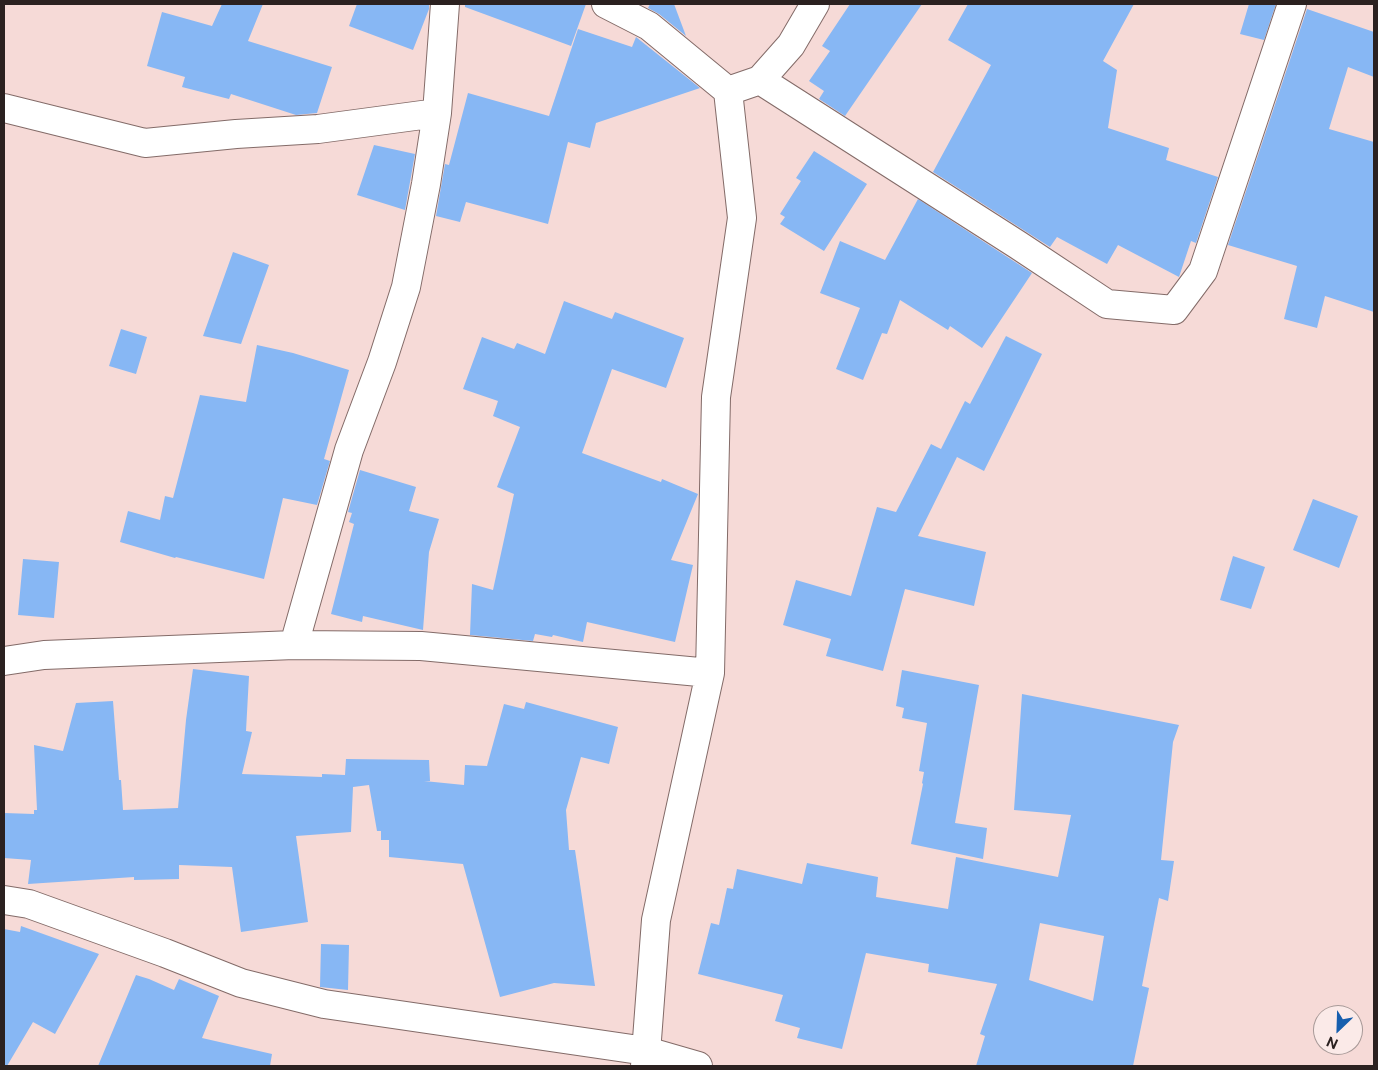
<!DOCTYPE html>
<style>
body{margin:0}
#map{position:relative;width:1378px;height:1070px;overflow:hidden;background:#f6dad7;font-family:"Public Sans",sans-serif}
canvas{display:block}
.frame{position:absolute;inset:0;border:5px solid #2b2120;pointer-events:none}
.north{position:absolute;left:1313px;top:1005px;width:50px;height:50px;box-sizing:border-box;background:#fbeae8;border:1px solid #a89a98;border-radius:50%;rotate:204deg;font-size:14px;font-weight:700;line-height:20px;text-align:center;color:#2b2120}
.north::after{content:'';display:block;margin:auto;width:18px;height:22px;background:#175fae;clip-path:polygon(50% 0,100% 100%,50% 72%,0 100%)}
</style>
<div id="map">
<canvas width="1378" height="1070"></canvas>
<div class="frame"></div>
<div class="north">N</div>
</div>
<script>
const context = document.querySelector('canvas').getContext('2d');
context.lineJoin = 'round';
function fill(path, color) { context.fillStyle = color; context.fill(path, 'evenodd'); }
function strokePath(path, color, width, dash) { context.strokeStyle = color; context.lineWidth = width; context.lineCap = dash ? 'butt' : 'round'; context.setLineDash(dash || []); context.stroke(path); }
fill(new Path2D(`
 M222,4H263L248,41L332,67L317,113L296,115L231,94L229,99L182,87L185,77L147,66L162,12L212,26Z
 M357,4H429V9L413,50L349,26Z
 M465,4H586L571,46L465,7Z
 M650,4H674L686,36L659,14L648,8Z
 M850,4H922L845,116L819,99L824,91L809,81L830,51L822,46Z
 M968,4H1134L1103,61L1117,70L1108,128L1169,148L1166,160L1218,177L1196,243L1191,241L1179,277L1118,245L1107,264L1057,237L1050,247L933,172L991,65L948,40Z
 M1249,4H1276L1264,40L1240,34Z
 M1307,9L1374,32V77L1348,67L1329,129L1374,142V312L1325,296L1317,328L1284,319L1297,266L1228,245Z
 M578,29L632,47L636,37L700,88L596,123L590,148L568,142L548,224L466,202L460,222L436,216L445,164L449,165L468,93L549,116Z
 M374,145L415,154L405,210L357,195Z
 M814,151L867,184L824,251L780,224L785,217L780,214L801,181L796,178Z
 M918,199L1032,273L982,348L950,326L948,330L900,300L887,334L882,333L863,380L836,369L860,308L820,293L840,241L885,260Z
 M233,252L269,265L241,344L203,336Z
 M564,301L612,319L615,312L684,338L666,388L612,369L582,453L661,482L662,479L698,494L671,560L693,565L675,642L587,622L583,642L553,635L552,637L535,634L533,641L470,635L472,584L493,590L514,494L497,487L520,427L493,416L498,401L463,389L482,337L514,349L517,343L545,354Z
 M121,329L147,337L136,374L109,366Z
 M1006,336L1042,354L984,471L957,457L918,536L986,552L974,606L905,589L883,671L826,656L831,639L783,625L796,580L851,596L877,507L896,512L931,444L941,449L965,401L970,404Z
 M257,345L293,353L349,370L324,459L330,461L317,505L283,498L264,579L176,557L175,558L120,542L128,511L160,520L165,496L173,498L200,395L246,402Z
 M360,470L416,487L409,511L439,519L429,552L423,630L363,616L362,622L331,614L354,524L349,522L352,513L348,512Z
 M1313,499L1358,516L1339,568L1293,550Z
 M1233,556L1265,567L1251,609L1220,600Z
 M23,559L59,562L54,618L18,615Z
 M193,669L249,676L246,731L252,732L242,774L322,777V774L345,775L346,759L429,760L430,781H424L464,785L465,765L487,766L504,704L524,709L526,702L618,727L609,764L581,757L566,810L569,850H575L595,986L554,983L500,997L463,864L389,857V840H381V831H377L369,785L353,787L351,832L296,836L308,922L241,932L232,867L179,865V879L134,880V877L28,884L31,860L4,858V813L34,814V810H37L34,745L63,751L76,703L113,701L119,780H121L123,810L178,808L186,720Z
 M902,670L979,685L955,823L987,828L983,859L911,844L923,784L922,783L924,772L919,771L927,723L902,718L904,708L896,706Z
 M1022,694L1179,725L1173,742L1161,860L1174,861L1168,901L1159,898L1142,986L1149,988L1133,1066H976L985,1036L980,1034L997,984L928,972L929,964L866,953L842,1049L797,1038L800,1028L775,1021L783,995L698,974L711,923L719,925L727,888L733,889L737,869L802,884L807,863L878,877L876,897L948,909L956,857L1058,877L1071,815L1014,810ZM1040,923L1104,936L1093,1001L1029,980Z
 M21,926L99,954L55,1034L33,1022L7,1066H4V929L20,932Z
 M321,944L349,945L348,990L320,987Z
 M136,975L149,979L174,990L179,979L219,996L202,1038L272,1054L270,1066H98Z`), '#87b7f4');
const minor = new Path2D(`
 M606,4L649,26L728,91L760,80L1018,245L1107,304L1174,310L1203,271L1292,4
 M760,80L791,45L815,4
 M4,108L145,143L236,134L318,129L437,113
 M294,645L349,450L382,362L406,287L426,184L437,113L445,4
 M4,661L44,655L294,645L421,646L710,673
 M4,900L29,904L165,953L241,983L324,1004L646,1051L698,1066
 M645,1066L656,920L710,673L716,397L742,218L728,91`);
strokePath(minor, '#836b68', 30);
strokePath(minor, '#fff', 28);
</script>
